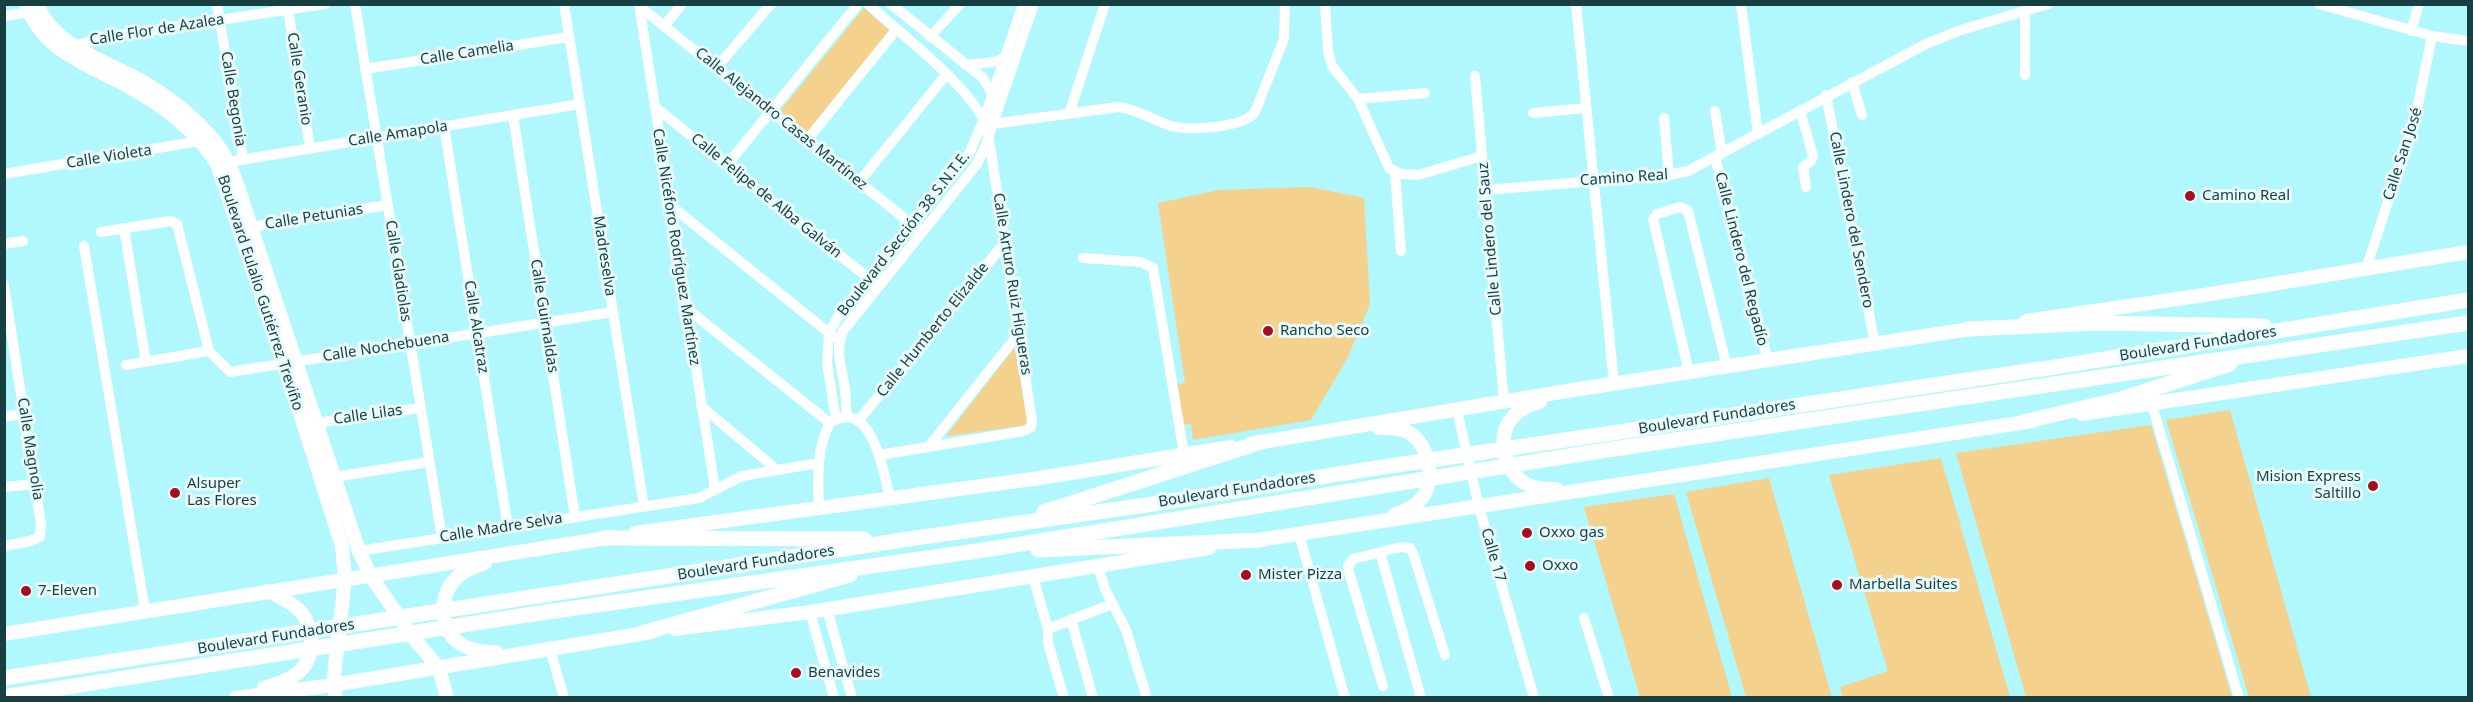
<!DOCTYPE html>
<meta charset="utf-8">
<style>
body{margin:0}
#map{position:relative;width:2473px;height:702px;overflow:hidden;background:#b1f7fe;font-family:"Noto Sans",sans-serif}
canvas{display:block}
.frame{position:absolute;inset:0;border:6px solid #173e41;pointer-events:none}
</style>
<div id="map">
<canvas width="2473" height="702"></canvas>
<div class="frame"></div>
</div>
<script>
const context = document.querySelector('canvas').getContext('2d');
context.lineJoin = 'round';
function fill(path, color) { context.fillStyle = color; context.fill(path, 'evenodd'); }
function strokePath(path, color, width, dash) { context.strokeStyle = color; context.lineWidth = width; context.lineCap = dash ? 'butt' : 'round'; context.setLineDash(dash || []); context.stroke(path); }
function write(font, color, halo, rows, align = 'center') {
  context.font = font + ' "Noto Sans",sans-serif'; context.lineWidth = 6; context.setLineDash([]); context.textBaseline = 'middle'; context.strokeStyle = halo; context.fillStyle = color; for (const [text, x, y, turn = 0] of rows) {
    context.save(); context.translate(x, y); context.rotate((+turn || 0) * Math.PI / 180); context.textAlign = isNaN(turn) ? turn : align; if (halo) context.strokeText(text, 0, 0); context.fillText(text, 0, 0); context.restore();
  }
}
fill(new Path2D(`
 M864,8L890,31L808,133L780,111Z
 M1310,187L1364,198L1370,304L1348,357L1311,420L1193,440L1191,424L1182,425L1177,384L1185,383L1158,203L1219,190Z
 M1015,347L1028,425L946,436Z
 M2229,410H2230L2311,697H2249L2166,420Z
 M2151,425L2232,697H2026L1956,453Z
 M1941,458L2010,697H1843L1840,687L1888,671L1829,475Z
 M1769,478L1832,697H1746L1686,492Z
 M1674,494L1732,697H1640L1584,507Z`), '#f4d18c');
strokePath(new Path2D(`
 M217,4L243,158
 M355,4L442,538
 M564,4L644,507
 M639,4L715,489
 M868,4C903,36 968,84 987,126L1032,421L1031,427L1024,431L880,455
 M891,4L983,78L994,97
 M1325,4L1328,51L1332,66L1358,99L1389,168L1401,174L1418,175L1482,156
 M1576,4L1614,383
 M1741,4L1758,134
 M2319,4L2432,36L2468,41
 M639,6L918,229
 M288,10L310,148
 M4,16L37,11
 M664,26L682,4
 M2411,31L2419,4
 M930,37L960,4
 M69,48L100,38L325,4
 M965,65L994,62L1006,57
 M716,68L771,4
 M365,69L569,37
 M2025,75V11
 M1475,76L1504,402
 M1852,82L1862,115
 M1826,95L1875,344
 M1358,99L1425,93
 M655,107L872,281
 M1800,110L1813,156L1811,161L1803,167L1806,187
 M1715,111L1722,154
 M1533,113L1586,108
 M1069,114L1105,4
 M513,115L575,517
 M1664,118L1669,175
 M993,124L1118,107C1137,109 1153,120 1171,126C1188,131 1244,128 1255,112L1284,39L1285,4
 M444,126L508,528
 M807,140L896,30
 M1715,157L1768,361
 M222,163L580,104
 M727,165L858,4
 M1395,173L1401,251
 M4,174L205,140
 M859,182L946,75
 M1485,190L1669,175L1688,171L1926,44L1958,31L2048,4
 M670,205L834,337
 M124,228L146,362
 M246,228L387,205
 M101,232L171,221L177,224L209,351L230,372L613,312
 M4,244L23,241
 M84,246L145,610
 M1083,258L1141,262L1153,268L1184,454
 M2366,269L2415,119L2432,36
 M4,285L41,524L40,537L27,542L4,546
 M685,307L830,423
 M126,365L209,351
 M1689,372L1653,219L1657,214L1680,207L1688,211L1727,367
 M2152,405L2239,698
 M701,406L776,469
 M1457,410L1479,507L1534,698
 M4,417L24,414
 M847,417C846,406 846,394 844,383C841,364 835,351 843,331L977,164L985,147L1034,4
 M836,420L827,363L829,333L838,317L868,278L913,225L969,154L984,119L1023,4
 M859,420L1006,241
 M316,423L420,408
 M930,445L1020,332
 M334,477L429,462
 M4,487L35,484
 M819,508C818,480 816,448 830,423C872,396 884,473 890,499
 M1299,534L1345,698
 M359,551L699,498L742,476L819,463
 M1380,552L1421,698
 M1098,566L1105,589L1126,630L1147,698
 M1033,577L1048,629
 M827,609L852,698
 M810,612L834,698
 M1584,618L1609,698
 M1071,619L1093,698
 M550,649L564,698
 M1383,686L1349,572L1348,566L1353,559L1401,547L1410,548L1413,553L1445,655
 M1064,698L1048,643V629L1112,604`), '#fff', 10);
strokePath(new Path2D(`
 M26,4C43,53 91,65 131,88C163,105 198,133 217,164L284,363L342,546L345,578L333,685L336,698
 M37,4C54,49 113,63 150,86C173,100 196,119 213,139C234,164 241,198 251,227L359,551L370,575L416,641L439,668L447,698
 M2026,321L2211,294L2468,252
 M1540,402C1530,405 1518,410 1512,418C1495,437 1505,476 1529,485C1537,489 1547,489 1556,489
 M2082,414L2468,356
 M1379,428C1387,428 1396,428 1403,430C1428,438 1437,478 1422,498C1415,507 1404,511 1394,515
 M1250,444L1573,390L1977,328
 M635,533L1040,478L1231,447
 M1252,541L2033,421
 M485,563C476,566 467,569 460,575C437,592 437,633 464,646C474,651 485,652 496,652
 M674,629L810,612L1209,548
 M4,634L613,537
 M264,688C276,684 288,681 298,673C316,657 315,627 299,610C291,602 278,596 267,591
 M236,698L333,685L652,632`), '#fff', 14);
strokePath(new Path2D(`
 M1968,329L2099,323L2264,326
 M2023,422L2121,399L2230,364
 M1044,512L1261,442
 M604,538L864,539
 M1038,550L1261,540
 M642,633L850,575
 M4,678L909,539L1146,505L1370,469L2055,367L2468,300
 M4,697L533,614L984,550L1600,451L2468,323`), '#fff', 15);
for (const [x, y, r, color] of [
 [2190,196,6,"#a60d21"],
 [1268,331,6,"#a60d21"],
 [2373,486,6,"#a60d21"],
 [175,493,6,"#a60d21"],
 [1527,533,6,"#a60d21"],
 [1530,566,6,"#a60d21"],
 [1246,575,6,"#a60d21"],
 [1837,585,6,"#a60d21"],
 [26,591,6,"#a60d21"],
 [796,673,6,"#a60d21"]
]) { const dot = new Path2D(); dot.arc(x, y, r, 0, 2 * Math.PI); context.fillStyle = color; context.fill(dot); strokePath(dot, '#e9fafb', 2); }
write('15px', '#173e41', '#e9fafb', [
 ["Calle Flor de Azalea",157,30,-9],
 ["Calle Camelia",467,53,-9],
 ["Calle Geranio",299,79,81],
 ["Calle Begonia",233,99,81],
 ["Calle Alejandro Casas Martínez",781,119,39],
 ["Calle Amapola",398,134,-9],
 ["Calle San José",2403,154,-72],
 ["Calle Violeta",109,157,-9],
 ["Camino Real",1624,178,-4],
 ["Calle Felipe de Alba Galván",766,196,39],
 ["Calle Petunias",314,217,-9],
 ["Calle Lindero del Sendero",1851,220,79],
 ["Boulevard Sección 38 S.N.T.E.",904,234,-52],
 ["Calle Lindero del Sauz",1490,239,-95],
 ["Calle Nicéforo Rodríguez Martínez",676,247,81],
 ["Madreselva",604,256,81],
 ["Calle Lindero del Regadío",1741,259,76],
 ["Calle Gladiolas",398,271,81],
 ["Calle Arturo Ruiz Higueras",1012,284,81],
 ["Boulevard Eulalio Gutiérrez Treviño",260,293,72],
 ["Calle Guirnaldas",544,316,81],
 ["Calle Alcatraz",476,327,81],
 ["Calle Humberto Elizalde",933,330,-51],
 ["Boulevard Fundadores",2198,344,-9],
 ["Calle Nochebuena",386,347,-9],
 ["Calle Lilas",368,415,-8],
 ["Boulevard Fundadores",1717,417,-9],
 ["Calle Magnolia",30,449,81],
 ["Boulevard Fundadores",1237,490,-9],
 ["Calle Madre Selva",501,528,-9],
 ["Calle 17",1493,555,74],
 ["Boulevard Fundadores",756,563,-9],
 ["Boulevard Fundadores",276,637,-9]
]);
write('15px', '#173e41', '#e9fafb', [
 ["Camino Real",2202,196],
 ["Rancho Seco",1280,331],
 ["Mision Express",2361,477,"right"],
 ["Saltillo",2361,494,"right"],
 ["Alsuper",187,484],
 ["Las Flores",187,501],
 ["Oxxo gas",1539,533],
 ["Oxxo",1542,566],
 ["Mister Pizza",1258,575],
 ["Marbella Suites",1849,585],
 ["7-Eleven",38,591],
 ["Benavides",808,673]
], 'left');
</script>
